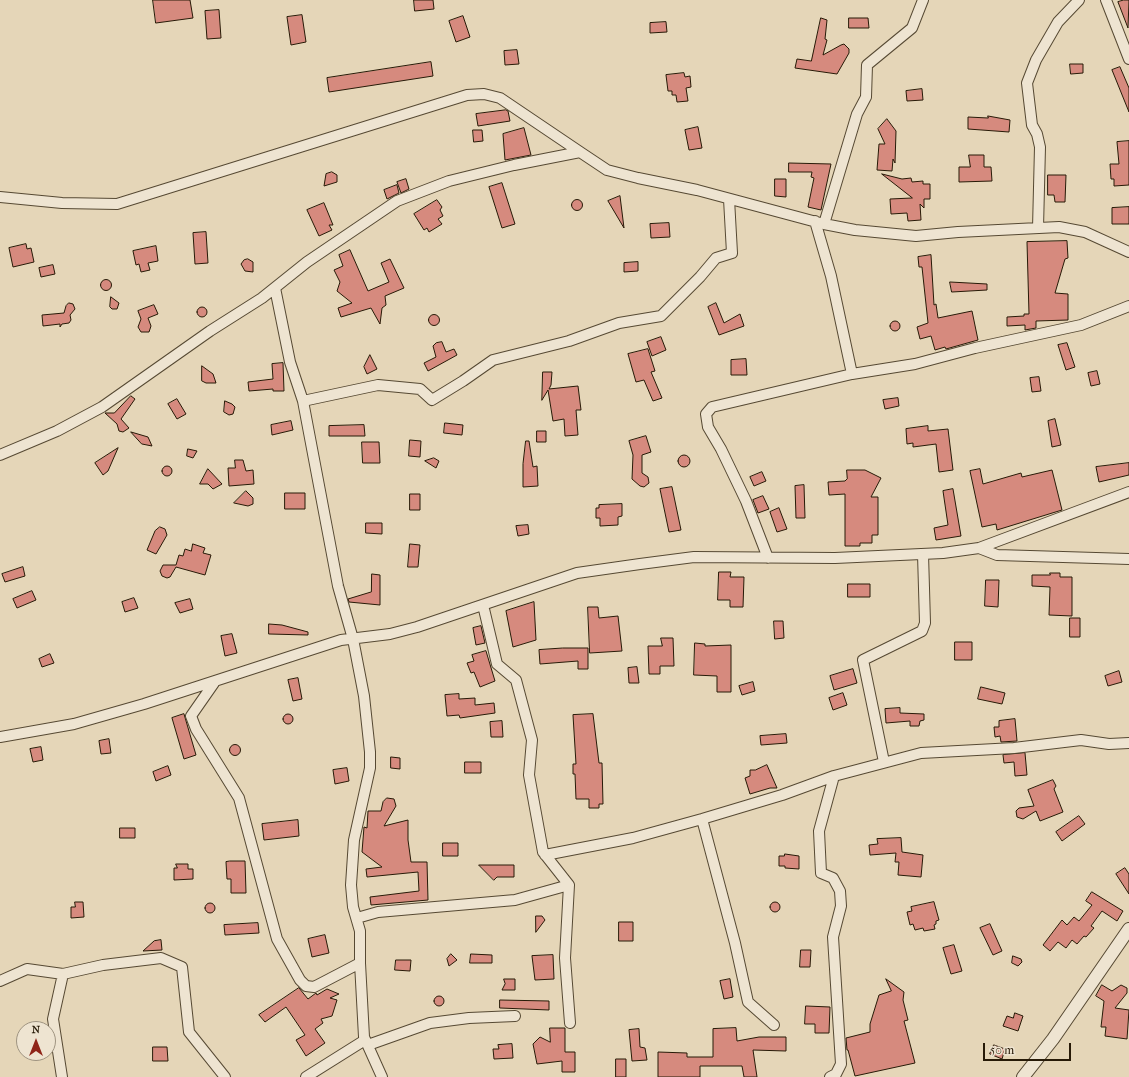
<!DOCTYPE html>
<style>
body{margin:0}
#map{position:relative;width:1129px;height:1077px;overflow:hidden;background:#e5d6b8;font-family:"IM FELL French Canon",serif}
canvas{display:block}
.north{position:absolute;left:16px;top:1021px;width:40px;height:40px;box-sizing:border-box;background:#eee4d1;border:1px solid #9e9380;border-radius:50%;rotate:0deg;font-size:11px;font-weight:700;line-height:16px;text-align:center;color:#271a07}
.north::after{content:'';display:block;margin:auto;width:14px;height:18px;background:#8f2418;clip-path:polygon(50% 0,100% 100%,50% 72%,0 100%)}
.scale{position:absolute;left:983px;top:1043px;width:88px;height:18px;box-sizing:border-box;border:2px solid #271a07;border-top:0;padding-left:5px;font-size:12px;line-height:14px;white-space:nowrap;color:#271a07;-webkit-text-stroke:3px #eee4d1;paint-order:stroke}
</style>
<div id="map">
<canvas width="1129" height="1077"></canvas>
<div class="north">N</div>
<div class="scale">50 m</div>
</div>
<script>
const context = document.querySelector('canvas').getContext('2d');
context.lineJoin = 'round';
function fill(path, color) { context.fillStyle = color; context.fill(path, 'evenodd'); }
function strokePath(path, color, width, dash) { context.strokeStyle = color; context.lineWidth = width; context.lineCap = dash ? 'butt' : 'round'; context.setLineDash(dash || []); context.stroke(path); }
const building = new Path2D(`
 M153,0H190L193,18L156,23Z
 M414,0H433L434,9L415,11Z
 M1124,0H1129L1128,28L1118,2Z
 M219,10L221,38L207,39L205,11Z
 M302,15L306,42L291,45L287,17Z
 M463,16L470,37L456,42L449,21Z
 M821,18L827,20L825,39L827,40L823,55L841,45L844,44L849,49V53L837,74L795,68L797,59L811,61Z
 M849,18H868L869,28H849Z
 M666,22L667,32L650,33V23Z
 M517,50L519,64L505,65L504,51Z
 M431,62L433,76L329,92L327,78Z
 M1070,64H1083V73L1071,74Z
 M1120,67L1129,88V112L1112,70Z
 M684,73L685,77L690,76L691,87L686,88L688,101L677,102L676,95H672V91H668L666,75Z
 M922,89L923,100L907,101L906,91Z
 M506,110L508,111L510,121L478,126L476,114Z
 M988,116L1010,120L1009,132L968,129V117L988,118Z
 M887,119L896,131L895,163L893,159L892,171L877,170L879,144H885L878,129Z
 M698,127L702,148L689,150L685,130Z
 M524,128L531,155L505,160L503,134Z
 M473,130H482L483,141L474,142Z
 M1129,141V185L1114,186V179H1111L1110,164H1119L1117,142Z
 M969,155H984V167H991L992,181L959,182V167H970Z
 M789,163L831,164L821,210L808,207L814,178L811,177L812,172H789Z
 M332,172L337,175V182L324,186L326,174Z
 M882,174L902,179L911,178L912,182L923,181V184H930V199H924V208L920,204L921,220L908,221L907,213L891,214L890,199L912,198Z
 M1048,175H1066L1065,202H1055L1054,195H1048Z
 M406,179L409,189L401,193L397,182Z
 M775,179H786V197L775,196Z
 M502,183L515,224L502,228L489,187Z
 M397,185L399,193L387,199L384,190Z
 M620,196L624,228L608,201Z
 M571.5 205a5.5 5.5 0 1 1 11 0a5.5 5.5 0 1 1-11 0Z
 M437,200L442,207L440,210L443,216L438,219L442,224L429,232L427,228L424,230L414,214Z
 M324,203L333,225H329L332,230L319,236L307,210Z
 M1129,207V224H1112V208Z
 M669,223L670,237L651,238L650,224Z
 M206,232L208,263L195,264L193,233Z
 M1067,241L1068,258L1065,259L1055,293L1068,294V320L1036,321V328L1025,330V325L1007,326V317L1024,316V314H1029L1027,242Z
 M26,244L27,249L31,248L34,262L13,267L9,248Z
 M156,246L158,261L148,263L150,270L141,272L139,264L136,265L133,251Z
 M350,250L368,291L389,282L381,263L390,259L404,288L385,296L386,305L382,308L380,324L371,308L341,317L338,308L352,303L337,291L340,282L334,270L343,266L339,255Z
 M931,255L934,305L936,304L938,318L972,311L978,340L946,349L945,347L935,350L931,336L920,339L917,327L928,323L922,267H919L918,257Z
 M248,259L253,262V272L245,271L241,264L244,260Z
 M638,262V271L624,272V263Z
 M53,265L55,274L41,277L39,268Z
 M100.5 285a5.5 5.5 0 1 1 11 0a5.5 5.5 0 1 1-11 0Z
 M950,282L987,284V290L952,292Z
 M111,297L119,303L117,309H112L110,307Z
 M69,303L73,304L75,309L70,315L71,320L69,323L62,324L60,327V324L43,326L42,315L64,313L66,306Z
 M716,303L724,323L740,314L744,326L719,335L708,307Z
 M154,305L158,314L148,318L151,326L149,332H141L138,327L141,319L138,311Z
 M197 312a5 5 0 1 1 10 0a5 5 0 1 1-10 0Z
 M428.5 320a5.5 5.5 0 1 1 11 0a5.5 5.5 0 1 1-11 0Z
 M890 326a5 5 0 1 1 10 0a5 5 0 1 1-10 0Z
 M661,337L666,350L652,356L647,342Z
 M442,342L446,352L454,349L457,355L428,371L424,363L436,357L433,346L436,343Z
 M1067,343L1075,367L1066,370L1058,345Z
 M648,349L655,371L651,372L662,398L653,401L644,380L636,382L628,354Z
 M370,355L377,369L367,374L364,367Z
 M746,359L747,375H731V360Z
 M283,363L284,391H273V389L249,391L248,382L273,379L272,364Z
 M202,366L213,374L216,383H206L202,381Z
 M1097,371L1100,384L1091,386L1088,373Z
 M543,372H552L551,385L549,389L578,386L581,410H576L578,435L565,436L564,419L553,421L548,390L542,400Z
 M1039,377L1041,391L1032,392L1030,378Z
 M131,396L135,399L121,419L129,428L123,432L119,431L117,424L105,413H114Z
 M898,398L899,406L885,409L883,400Z
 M177,399L186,414L177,419L168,404Z
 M225,401L232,404L235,407L233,414L229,415L224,412Z
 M1055,419L1061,445L1052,447L1048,421Z
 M291,421L293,430L272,435L271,425Z
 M445,423L463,425L462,435L444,433Z
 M364,425L365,436H329V426Z
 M928,426V431L948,429L953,470L939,472L936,444L913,447V443L907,444L906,429Z
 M537,431H546V442H537Z
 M131,432L148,437L152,446L142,444Z
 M646,436L651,452L642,455V473L648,477L649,483L644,487L640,486L632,479L633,455L629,441Z
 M410,440L421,441L420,457L409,456Z
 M526,441H529L533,467L537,466L538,486L523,487V464Z
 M362,442H379L380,463H363Z
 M118,448L108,471L103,475L95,463Z
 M188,449L197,451L193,458L187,456Z
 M678 461a6 6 0 1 1 12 0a6 6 0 1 1-12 0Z
 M434,458L439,461L436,468L425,461Z
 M235,460H243L246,471L253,470L254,484L229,486L228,468H235Z
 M1129,463V475L1099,482L1096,467Z
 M162 471a5 5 0 1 1 10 0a5 5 0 1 1-10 0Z
 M208,469L222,484L213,489L208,484H200Z
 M980,469L983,484L1021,473L1022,477L1052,470L1062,510L997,530L996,524L982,527L970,471Z
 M847,470H865L881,478L871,497H878V535H872V543H860V546H845V494L829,495L828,482L845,481L847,479Z
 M762,472L766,481L754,486L750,477Z
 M804,485L805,518H796L795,486Z
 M672,487L681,530L669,532L660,489Z
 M953,489L961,536L936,540L934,528L948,525L943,491Z
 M246,491L253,498V504L248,506L234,503Z
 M285,493H305V509H285Z
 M410,494H420V510H410Z
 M763,496L769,509L758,513L753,500Z
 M622,504V516L618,517V525L600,526V518H596V508H599V505Z
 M779,508L787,529L777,532L770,512Z
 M366,523H382V534L366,533Z
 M528,525L529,534L518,536L516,526Z
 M160,527L165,529L167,535L156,554L147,550L155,531Z
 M193,544L205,548L203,553L211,555L205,575L176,567L170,577L167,578L162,576L160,571L163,565H176L179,555L183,556L185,549L191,551Z
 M410,544L420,545L418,567H408Z
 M23,567L25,576L5,582L2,574Z
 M719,572H731L730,577H744L743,607H730V600H718Z
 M1050,573H1060V577H1072V616L1049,615L1050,587L1032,586V575H1050Z
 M372,574L380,575V605L349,602L348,599L371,592Z
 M986,580H999L998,607L985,606Z
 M848,584H870V597H848Z
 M32,591L36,600L17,608L13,599Z
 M134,598L138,608L125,612L122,602Z
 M190,599L193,609L180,613L175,603Z
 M534,602L536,640L513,647L506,611Z
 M588,607H598L599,618L618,616L622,651L590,653Z
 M1070,618H1080V637H1070Z
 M774,621H783L784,638L775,639Z
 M269,624L282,625L308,632V635L269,634Z
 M481,626L485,643L476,645L473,628Z
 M232,634L237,653L225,656L221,636Z
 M661,638H673L674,666H660V674H649L648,646H662Z
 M955,642H972V660H955Z
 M695,643L705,644V646L731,645V692H717V676L694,675Z
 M563,648H588V669H578V661L540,664L539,650Z
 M486,651L495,681L480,687L474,672L471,673L467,663L474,661L472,655Z
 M50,654L54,663L42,667L39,659Z
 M637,667L639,683H629L628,668Z
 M853,669L857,683L834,690L830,676Z
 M1119,671L1122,682L1108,686L1105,676Z
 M298,678L302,699L293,701L288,680Z
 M753,682L755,691L742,695L739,686Z
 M981,687L1005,693L1002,704L978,699Z
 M843,693L847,705L833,710L829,698Z
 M459,694V699L475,698V705L494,703L495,713L460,718L459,715L447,716L445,695Z
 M900,708V713L924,714V720L920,721L919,726H910V721L886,723L885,709Z
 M184,714L196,755L184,759L172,718Z
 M593,714L599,763H602L603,804H599V808H589V799H576L575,774H573V764H576L573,715Z
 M283 719a5 5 0 1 1 10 0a5 5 0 1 1-10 0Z
 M1015,719L1017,741L1001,742L1000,736L995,737L994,727H999V721Z
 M502,721L503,737H491L490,722Z
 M786,734L787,743L761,745L760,736Z
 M109,739L111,753L101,754L99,741Z
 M229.5 750a5.5 5.5 0 1 1 11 0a5.5 5.5 0 1 1-11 0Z
 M41,747L43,760L33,762L30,749Z
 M1025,753L1027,775L1015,776L1014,762L1004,763L1003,755Z
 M391,757L400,758V769L391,768Z
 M465,762H481V773H465Z
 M767,765L777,788H770L750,794L745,778L750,776V770H755Z
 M168,766L171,775L156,781L153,772Z
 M347,768L349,781L335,784L333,770Z
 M1053,780L1056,786L1054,789L1063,812L1040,821L1036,811L1023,819L1017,817L1016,811L1019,808L1034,806L1028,790Z
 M387,798L394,799L396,806L384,826L408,820V840L411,862H427L428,900L371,905L370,897L419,891L418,872L367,877L366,869L382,867L362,852L364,827L367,828L368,811H381L383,802Z
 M1079,816L1085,824L1062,841L1056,832Z
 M298,820L299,836L264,840L262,824Z
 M120,828H135V838H120Z
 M901,838L902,852L923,855L921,877L898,875L899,862H895L896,853L870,855L869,845L878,844L877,839Z
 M443,843H458V856H443Z
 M785,854L799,856V869L785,868V866H779V856H784Z
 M230,861H245L246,893H231V879H227L226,862Z
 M176,864H188V869H193V879L174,880V868H177Z
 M479,865H514V877H497L494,880Z
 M1125,868L1129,874V894L1116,874Z
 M1092,892L1123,911L1117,921L1102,911L1091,926L1094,928L1086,937L1084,936L1077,944L1072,940L1066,948L1058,942L1050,951L1043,945L1062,920L1067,925L1074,917L1079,921L1092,905L1086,901Z
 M75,902H83L84,917L71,918V907H75Z
 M934,902L939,920L936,921V924L934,925L935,929L924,931L923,928L915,930L913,924L910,925L907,912L912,911L911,907Z
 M770 907a5 5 0 1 1 10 0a5 5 0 1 1-10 0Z
 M205 908a5 5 0 1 1 10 0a5 5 0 1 1-10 0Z
 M536,916H542L545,920L536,932Z
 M619,922H633V941H619Z
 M258,923L259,933L225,935L224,925Z
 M990,924L1002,951L993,955L980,928Z
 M325,935L329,953L312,957L308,939Z
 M161,940L162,950L143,951L154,941Z
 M954,945L962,971L951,974L943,948Z
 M801,950H811L810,967H800Z
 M451,954L457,960L449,966L447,959Z
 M471,954L492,955V963H470Z
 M553,955L554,979L535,980L532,956Z
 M1013,956L1021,959L1022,962L1018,966L1012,963Z
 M396,960H411L410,971L395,970Z
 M504,979H515V990H502L505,984Z
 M730,979L733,997L724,999L720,981Z
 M886,979L904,992L903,1000L908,1020L904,1021L915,1063L855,1076L848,1050H847L846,1038L870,1032V1024L879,995L891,991Z
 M1102,985L1112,991L1121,985L1127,988V993L1115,1008L1129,1010L1127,1039L1105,1036L1106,1027H1101L1104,1001L1096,996Z
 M299,988L308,999L316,993L317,995L327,989L339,994L330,998L337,1000L332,1016L321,1019L323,1023L315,1029L325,1043L306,1056L296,1040L305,1035L286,1007L265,1022L259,1015Z
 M434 1001a5 5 0 1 1 10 0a5 5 0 1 1-10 0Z
 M500,1000L549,1001V1010L500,1008Z
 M806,1006L830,1007L829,1033H815V1024H805Z
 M1015,1013L1023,1016L1018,1031L1003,1026L1007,1016L1013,1018Z
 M550,1028H565V1052H575V1072H562V1061L537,1064L533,1044L540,1037L550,1042Z
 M736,1028L737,1041L759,1037H786V1051L753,1050L757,1077H744L742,1066H700V1077H658V1052L687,1053V1057H713V1029Z
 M639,1029L640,1047L645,1048L647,1060L632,1061L629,1030Z
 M512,1044L513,1058L494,1059L493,1049H499L498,1045Z
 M994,1045L1005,1049L1002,1059L990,1054Z
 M153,1047H167L168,1061H153Z
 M616,1059H626V1077H616Z`);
fill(building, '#d68a7e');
strokePath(building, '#271a07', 1);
const minor = new Path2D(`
 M1106,0L1129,59
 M0,197L62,203L117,204L467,95L484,94L500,98L580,152
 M815,221L831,276L852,374
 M824,224L857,114L866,97L867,65L912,28L923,0
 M1038,228L1040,147L1037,134L1032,125L1027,83L1036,60L1058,22L1079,0
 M275,288L290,362L303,401L338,586L353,639L364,696L370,752V768L354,840L351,885L353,907L360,931V963L364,1037L382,1077
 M303,401L378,385L420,389L432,400L463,381L493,360L569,341L619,323L661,316L700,277L716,258L732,253L729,199
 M0,455L57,431L102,407L210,331L262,298L307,262L397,201L449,181L514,165L580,152L607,170L638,178L697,190L824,224L855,230L916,236L958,232L1059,227L1085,232L1129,252
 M979,548L997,555L1129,559
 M768,558L746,501L721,449L708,427L706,414L712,407L852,374L915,364L975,348L1081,325L1129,306
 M483,605L497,664L516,680L532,740L529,775L543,852L569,885L565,958L570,1023
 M214,683L191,716L196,729L239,798L277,939L300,980L306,986L314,987L360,963
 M0,737L74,724L144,704L341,640L390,634L417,627L577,573L640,564L694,557L835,558L943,553L979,548L1129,492
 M884,762L863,660L922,631L925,623L923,554
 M702,819L735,943L748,1002L774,1025
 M545,855L633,838L702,819L782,795L834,776L921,753L1014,748L1081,740L1109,744L1129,743
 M357,918L378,912L515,900L569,885
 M0,981L27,969L63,974
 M368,1045L430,1023L469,1018L515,1016
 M62,1077L53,1019L63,974L103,965L161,958L182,967L189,1032L225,1077
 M306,1077L365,1040
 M830,1077L836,1074L841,1064L833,937L841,906L840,891L833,878L821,873L819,831L834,776`);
const tertiary = new Path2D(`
 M1023,1077L1053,1039L1129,929`);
strokePath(minor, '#564933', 12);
strokePath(tertiary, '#564933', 14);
strokePath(minor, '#eee4d1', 10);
strokePath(tertiary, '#eee4d1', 12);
</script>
